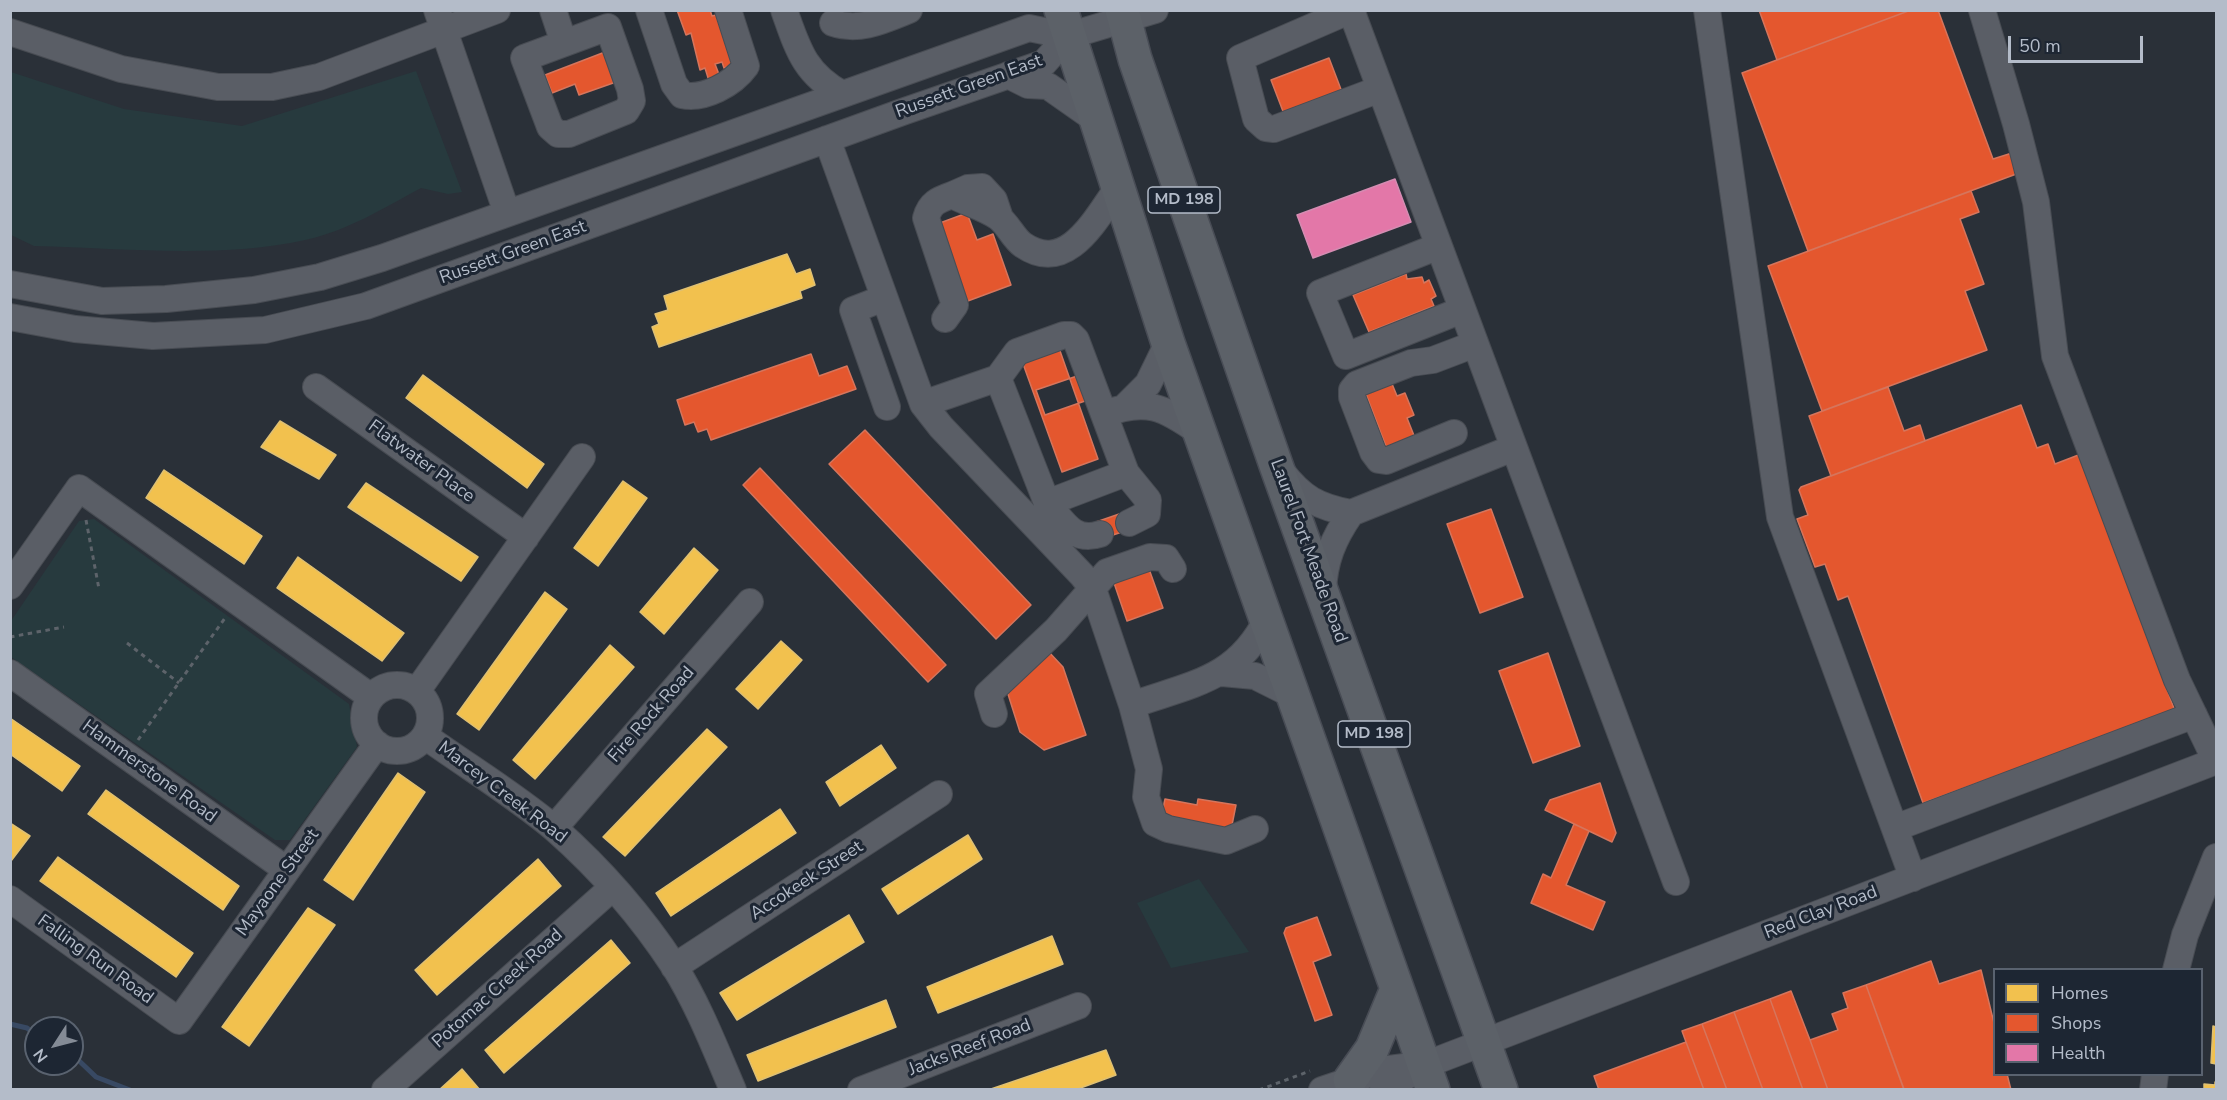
<!DOCTYPE html>
<style>
body{margin:0}
#map{position:relative;width:2227px;height:1100px;overflow:hidden;background:#2a3038;font-family:"Nunito Sans",sans-serif}
canvas{display:block}
.frame{position:absolute;inset:0;border:12px solid #b4bcc9;pointer-events:none}
.legend{position:absolute;left:1993px;top:968px;width:210px;height:108px;box-sizing:border-box;background:#1d2633;border:2px solid #59626f;margin:0;padding:8px 10px;list-style:none;font-size:18px;color:#b4bcc9}
.legend li{display:flex;align-items:center;gap:12px;height:30px}
.legend b{width:30px;border:2px solid #59626f}
.north{position:absolute;left:24px;top:1016px;width:60px;height:60px;box-sizing:border-box;background:#1d2633;border:2px solid #59626f;border-radius:50%;rotate:234deg;font-size:16px;font-weight:700;line-height:24px;text-align:center;color:#b4bcc9}
.north::after{content:'';display:block;margin:auto;width:21px;height:27px;background:#848b96;clip-path:polygon(50% 0,100% 100%,50% 72%,0 100%)}
.scale{position:absolute;left:2008px;top:36px;width:135px;height:27px;box-sizing:border-box;border:3px solid #b4bcc9;border-top:0;padding-left:8px;font-size:18px;line-height:21px;white-space:nowrap;color:#b4bcc9;-webkit-text-stroke:4px #1d2633;paint-order:stroke}
</style>
<div id="map">
<canvas width="2227" height="1100"></canvas>
<div class="frame"></div>
<ul class="legend">
<li><b style="height:16px;background:#f2c14e"></b>Homes</li>
<li><b style="height:16px;background:#e4572e"></b>Shops</li>
<li><b style="height:16px;background:#e377a8"></b>Health</li>
</ul>
<div class="north">N</div>
<div class="scale">50 m</div>
</div>
<script>
const context = document.querySelector('canvas').getContext('2d');
context.lineJoin = 'round';
function fill(path, color) { context.fillStyle = color; context.fill(path, 'evenodd'); }
function strokePath(path, color, width, dash) { context.strokeStyle = color; context.lineWidth = width; context.lineCap = dash ? 'butt' : 'round'; context.setLineDash(dash || []); context.stroke(path); }
function write(font, color, halo, rows, align = 'center') {
  context.font = font + ' "Nunito Sans",sans-serif'; context.lineWidth = 6; context.setLineDash([]); context.textBaseline = 'middle'; context.strokeStyle = halo; context.fillStyle = color; for (const [text, x, y, turn = 0] of rows) {
    context.save(); context.translate(x, y); context.rotate((+turn || 0) * Math.PI / 180); context.textAlign = isNaN(turn) ? turn : align; if (halo) context.strokeText(text, 0, 0); context.fillText(text, 0, 0); context.restore();
  }
}
fill(new Path2D(`
 M416,71L462,192L448,194L421,188C384,208 347,231 305,240C219,259 122,248 34,246L11,235V72L124,109L242,126Z
 M94,519L349,704L357,747L290,840H275L11,657V621L79,521Z
 M1199,879L1249,952L1171,968L1137,903Z`), '#273a3e');
const homes = new Path2D(`
 M787,254L796,274L810,269L815,285L800,291L802,298L659,347L652,327L659,324L655,314L668,310L664,296Z
 M423,375L544,464L527,488L406,398Z
 M280,421L336,455L319,479L261,447Z
 M164,470L262,536L244,564L146,498Z
 M623,481L647,498L598,566L574,548Z
 M366,483L478,557L461,581L348,507Z
 M694,548L718,570L664,634L640,612Z
 M298,557L404,633L382,661L277,588Z
 M545,592L567,609L479,730L457,714Z
 M781,641L802,660L758,709L736,689Z
 M610,645L634,667L535,779L513,760Z
 M10,718L80,766L62,791L10,754Z
 M707,729L727,747L625,856L603,837Z
 M881,745L896,768L840,806L826,782Z
 M398,773L425,792L353,900L324,880Z
 M106,790L239,886L223,910L88,814Z
 M780,809L796,833L671,916L656,893Z
 M10,823L30,836L11,861L10,860Z
 M968,835L982,859L898,914L882,889Z
 M58,857L193,953L176,977L40,881Z
 M538,859L561,886L437,995L415,970Z
 M308,908L335,925L249,1046L222,1027Z
 M849,915L864,942L737,1020L720,993Z
 M1052,936L1063,964L938,1013L927,987Z
 M611,940L630,963L504,1073L485,1050Z
 M886,1000L896,1027L758,1081L747,1055Z
 M2213,1026L2216,1027V1064L2211,1063Z
 M1106,1050L1116,1075L1075,1090H988Z
 M462,1069L480,1090H439Z
 M2215,1082L2216,1090H2204V1084L2215,1085Z`);
fill(homes, '#f2c14e');
strokePath(homes, '#dfc073', 1.5);
const shops = new Path2D(`
 M677,10H710L712,16L716,15L734,65L724,68L722,62L715,64L720,77L709,81L705,68L700,70L691,33L686,35Z
 M1759,10H1911L1777,60Z
 M1911,10H1938L1993,159L2012,153L2019,173L1808,251L1742,73Z
 M605,52L616,82L579,95L575,84L552,93L545,75Z
 M1329,58L1342,92L1284,114L1271,80Z
 M1971,191L1979,212L1960,219L1984,284L1965,291L1987,350L1822,411L1768,266Z
 M967,213L977,240L993,234L1011,285L957,305L929,227Z
 M1406,274L1407,279L1422,277L1424,283L1429,280L1436,296L1431,299L1434,306L1369,332L1353,295Z
 M1059,348L1098,459L1062,472L1022,361Z
 M811,354L819,376L847,366L856,389L711,440L707,429L698,432L694,422L685,425L677,400Z
 M1077,376L1085,401L1045,415L1036,390Z
 M1390,379L1397,396L1405,393L1414,415L1407,418L1415,438L1387,449L1364,389Z
 M1888,387L1904,431L1920,425L1925,441L1831,476L1809,416Z
 M2021,405L2037,448L2048,444L2055,464L2081,454L2175,711L1923,803L1848,596L1838,600L1825,564L1815,567L1797,519L1808,515L1799,490L1801,487Z
 M865,430L1031,605L996,639L829,464Z
 M760,468L946,665L928,682L743,485Z
 M1491,509L1523,597L1480,613L1447,524Z
 M1125,512L1131,529L1101,539L1096,522Z
 M1149,569L1163,608L1127,621L1113,580Z
 M1047,650L1063,667L1086,735L1044,750L1020,732L1007,691Z
 M1548,653L1580,746L1533,763L1499,671Z
 M1600,783L1616,833L1612,842L1545,810L1550,800Z
 M1165,799L1197,805L1198,799L1236,805L1231,830L1161,818Z
 M1574,824L1589,831L1566,885L1605,902L1593,930L1531,903L1543,874L1551,878Z
 M1317,917L1331,955L1313,962L1332,1015L1315,1021L1284,933L1286,928Z
 M1931,961L1939,984L1981,970L1994,1023V1074H2007L2011,1090H1904L1866,985Z
 M1866,985L1904,1089L1828,1090L1810,1040L1838,1030L1832,1014L1848,1008L1843,993Z
 M1791,991L1810,1040L1828,1090H1803L1770,999Z
 M1770,999L1803,1090H1763L1734,1012Z
 M1734,1012L1763,1090H1727L1702,1024Z
 M1702,1024L1727,1090H1704L1686,1042L1682,1031Z
 M1686,1042L1704,1090H1599L1594,1076Z`);
fill(shops, '#e4572e');
strokePath(shops, '#d6755c', 1.5);
const health = new Path2D(`
 M1395,179L1411,222L1313,258L1297,215Z`);
fill(health, '#e377a8');
strokePath(health, '#d58cb2', 1.5);
strokePath(new Path2D(`
 M10,1024L27,1028L36,1035
 M72,1054L96,1077L130,1090`), '#384963', 5);
const minor = new Path2D(`
 M437,10L507,213
 M553,10L564,43
 M649,10L674,84L682,95C704,100 733,84 746,66L728,10
 M784,10C798,49 804,73 842,94
 M1351,10L1676,882
 M1351,10L1240,58L1256,119L1266,128L1274,129L1380,89
 M1707,10L1780,517L1913,878
 M1982,10L2016,124L2036,202L2055,356L2177,680L2216,761
 M833,23C860,32 884,20 909,10
 M608,27L630,89L632,101L626,111L569,134H558L550,127L524,58Z
 M10,32L121,69L218,87H272L319,77L497,10
 M1008,75L1028,85L1048,86L1095,119
 M827,139L923,404L941,427L1082,575L1093,589L1132,705L1149,769L1146,797L1155,823L1168,829L1226,841L1255,829
 M952,195L968,188L982,187L994,200L1000,218
 M1439,246L1320,293L1346,356L1462,310
 M10,284L102,301L166,299L254,290L320,277L382,258L1029,28L1068,36L1155,10
 M884,298L853,310L887,407
 M10,317L75,329L153,336L265,330L366,306L905,111L1044,63L1068,36
 M945,319L955,305L926,218C930,203 938,200 952,195C967,203 985,208 998,217C1008,224 1013,238 1023,245C1067,275 1095,220 1117,189
 M1064,335H1071L1076,340L1126,473L1047,503L998,378L1017,352Z
 M316,387L526,537
 M923,404L998,378
 M1127,405L1148,384L1168,343
 M1104,414C1146,398 1164,407 1199,432
 M1454,433L1386,461L1379,460L1373,452L1352,397V390L1357,384L1411,363L1433,360L1475,344
 M1282,472C1302,498 1318,507 1351,513
 M1126,473L1148,500L1147,514L1129,523
 M1047,503C1063,521 1073,543 1100,534
 M10,586L79,488L371,697
 M1323,592C1324,561 1333,539 1351,513L1513,448
 M10,673L287,870
 M1222,673L1255,676L1293,695
 M364 718a33 33 0 1 1 66 0a33 33 0 1 1-66 0Z
 M417,691L582,457
 M1132,705C1191,684 1237,680 1267,619
 M994,714L988,694L1056,630L1107,572L1150,557L1166,558L1173,569
 M425,736C468,767 515,795 555,829C599,868 642,917 674,966C698,1004 715,1048 733,1090
 M554,828L750,602
 M1895,828L2194,715
 M10,899L179,1021L377,744
 M674,967L939,794
 M2176,970L2185,935L2216,857
 M385,1090L612,888
 M861,1090L1078,1006
 M1322,1090L1381,1070L1412,1066
 M1383,1090L1425,1065L2216,761
 M2153,1090L2155,1074`);
const major = new Path2D(`
 M1061,10L1168,343L1433,1090
 M1122,10L1135,59L1276,465L1501,1090
 M1350,1080L1372,1049L1397,989`);
strokePath(minor, '#484c53', 28);
strokePath(major, '#484c55', 36);
strokePath(new Path2D(`
 M86,520L99,589
 M10,637L64,627
 M127,643L179,683
 M138,740L225,618
 M1259,1090L1310,1071`), '#5d636a', 3, [4.5, 4.5]);
strokePath(minor, '#5a5e66', 26);
strokePath(major, '#5c6168', 33);
for (const [x, y, w] of [
 [1184,200,72],
 [1374,734,72]
]) { const box = new Path2D(); box.roundRect(x - w / 2, y - 13, w, 26, 4.5); context.fillStyle = '#1d2633'; context.fill(box); strokePath(box, '#b4bcc9', 1.5); }
write('bold 16px', '#b4bcc9', null, [
 ["MD 198",1184,200],
 ["MD 198",1374,734]
]);
write('18px', '#b4bcc9', '#1d2633', [
 ["Russett Green East",969,87,-20],
 ["Russett Green East",513,253,-20],
 ["Flatwater Place",421,462,36],
 ["Laurel Fort Meade Road",1308,551,70],
 ["Fire Rock Road",652,715,-49],
 ["Hammerstone Road",149,772,36],
 ["Marcey Creek Road",502,793,37],
 ["Accokeek Street",807,881,-33],
 ["Mayaone Street",278,883,-54],
 ["Red Clay Road",1821,913,-21],
 ["Falling Run Road",95,960,36],
 ["Potomac Creek Road",498,989,-42],
 ["Jacks Reef Road",970,1048,-21]
]);
</script>
